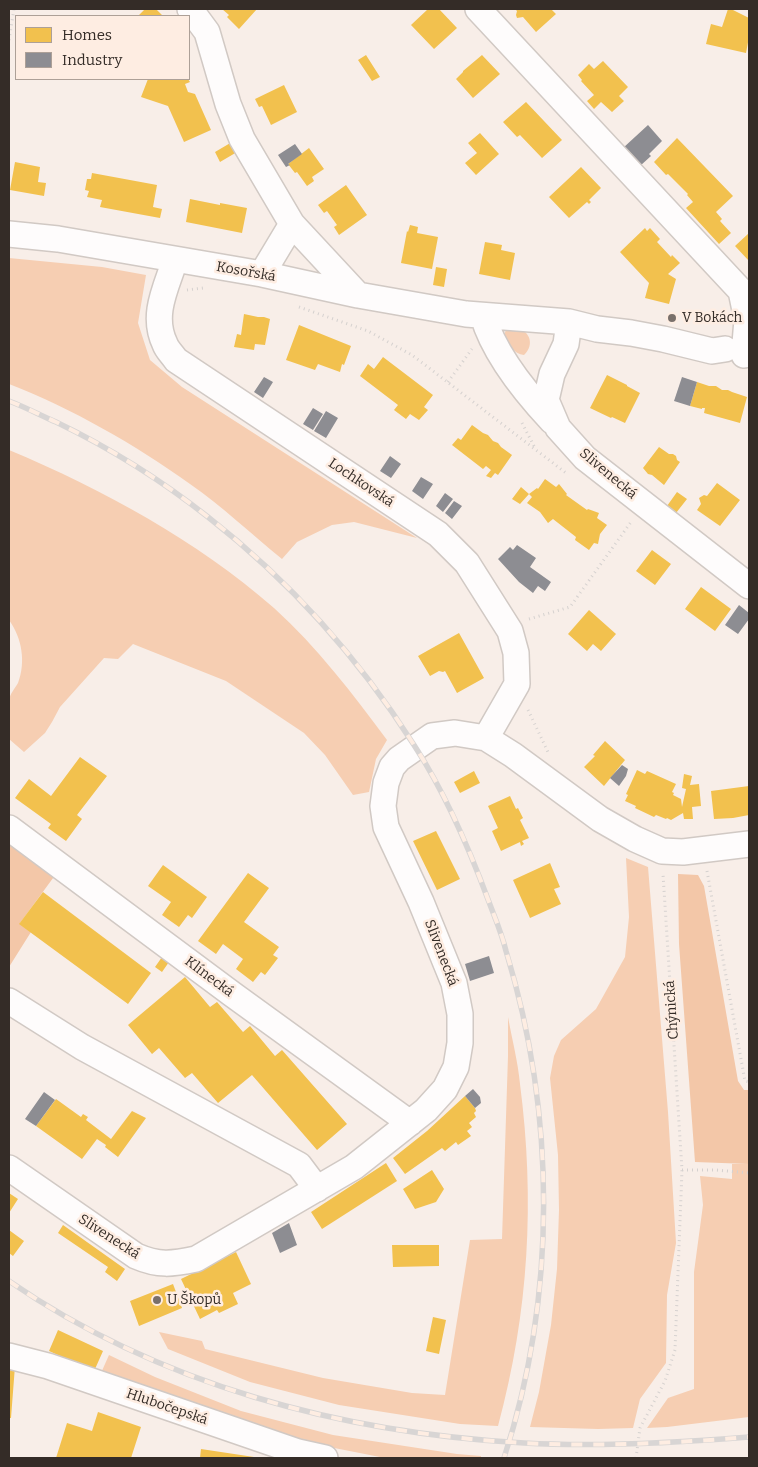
<!DOCTYPE html>
<meta charset="utf-8">
<style>
body{margin:0}
#map{position:relative;width:758px;height:1467px;overflow:hidden;background:#f8eee8;font-family:Bitter,serif}
canvas{display:block}
.frame{position:absolute;inset:0;border:10px solid #342c27;pointer-events:none}
.legend{position:absolute;left:15px;top:15px;width:175px;height:65px;box-sizing:border-box;background:#feede2;border:1px solid #ada097;margin:0;padding:6px 9px;list-style:none;font-size:15px;color:#342c27}
.legend li{display:flex;align-items:center;gap:10px;height:25px}
.legend b{width:25px;border:1px solid #ada097}
</style>
<div id="map">
<canvas width="758" height="1467"></canvas>
<div class="frame"></div>
<ul class="legend">
<li><b style="height:14px;background:#f2c14e"></b>Homes</li>
<li><b style="height:14px;background:#8d8d92"></b>Industry</li>
</ul>
</div>
<script>
const context = document.querySelector('canvas').getContext('2d');
context.lineJoin = 'round';
function fill(path, color) { context.fillStyle = color; context.fill(path, 'evenodd'); }
function strokePath(path, color, width, dash) { context.strokeStyle = color; context.lineWidth = width; context.lineCap = dash ? 'butt' : 'round'; context.setLineDash(dash || []); context.stroke(path); }
function write(font, color, halo, rows, align = 'center') {
  context.font = font + ' Bitter,serif'; context.lineWidth = 5; context.setLineDash([]); context.textBaseline = 'middle'; context.strokeStyle = halo; context.fillStyle = color; for (const [text, x, y, turn = 0] of rows) {
    context.save(); context.translate(x, y); context.rotate((+turn || 0) * Math.PI / 180); context.textAlign = isNaN(turn) ? turn : align; if (halo) context.strokeText(text, 0, 0); context.fillText(text, 0, 0); context.restore();
  }
}
fill(new Path2D(`
 M9,258L102,267L146,275L138,323L150,360L182,387L417,538L354,522L332,525L297,542L282,559C251,534 222,506 190,484C134,444 73,409 9,384Z
 M520,329C532,334 533,347 524,355C514,354 507,344 504,335L506,330Z
 M9,450C104,490 196,540 274,608C317,647 353,694 387,740L376,759L369,792L353,795L325,755L304,733L226,681L133,644L118,659L104,658L60,707L52,722L45,733L24,752L9,739C9,731 7,706 9,700C10,694 15,688 18,683C26,662 22,638 9,620Z
 M626,858L648,867L668,1112L676,1243L667,1295L666,1363L640,1399L633,1428L598,1429L530,1427L539,1392L551,1325L557,1269L559,1210L558,1155L550,1078L554,1056L561,1040L596,1009L625,957L629,917Z
 M508,1017C512,1039 518,1062 520,1084C535,1200 529,1312 498,1426L460,1424L339,1405L250,1382L168,1349L159,1332L202,1341L205,1349L323,1378L412,1393L445,1395L470,1240L502,1239L508,1056Z
 M732,1164H749V1417L667,1427L647,1428L668,1398L694,1389V1272L703,1205L700,1176L732,1179Z
 M109,1355L155,1377L241,1411L333,1435L457,1454L481,1456V1458H385L304,1442L101,1373Z`), '#f6ceb2');
fill(new Path2D(`
 M9,844L56,874L20,923L31,932L9,967Z
 M678,874L698,875L704,886L738,1081L744,1090H749V1164L695,1162L679,944Z`), '#f3c7a8');
fill(new Path2D(`
 M145,9H156L163,16H138Z
 M222,9H257L239,29L227,17L229,15Z
 M428,9H439L457,28L434,49L411,25Z
 M515,9H551L556,14L536,32L523,17L517,18L516,15L517,11Z
 M728,9H731L749,18V37L746,53L706,44L711,24L722,27Z
 M366,55L380,77L372,81L358,60Z
 M482,55L500,74L473,98L456,79L463,72V71Z
 M603,61L628,87L619,96L624,101L612,112L601,102L594,109L587,101L594,95L581,81L582,80L578,75L589,64L594,69Z
 M148,79H188L190,82L185,84L188,92L195,94L211,130L184,142L168,106L141,97Z
 M284,85L297,112L271,125L262,106L259,107L255,99Z
 M526,102L562,140L542,158L520,135L517,137L503,122Z
 M480,133L499,154L476,175L465,163L477,153L468,143Z
 M677,138L733,196L716,212L722,219L720,221L731,233L719,244L686,208L693,202L687,195L688,194L668,174L666,175L654,162Z
 M232,142L237,152L220,162L215,152Z
 M309,148L324,169L312,177L314,181L307,186L297,172L295,173L288,164Z
 M15,162L40,167L38,182L46,183L44,196L10,190Z
 M581,167L601,188L589,200L591,202L589,204L587,202L569,218L549,197Z
 M92,173L157,185L153,207L162,209L160,218L100,207L102,200L87,197L89,191L85,190L87,179H91Z
 M346,185L367,215L339,235L334,227L337,225L327,211L324,213L318,205Z
 M190,199L220,205V203L247,208L242,233L186,222Z
 M410,225L418,227L417,233L438,237L432,269L401,263L407,231L408,232Z
 M645,228L647,231L650,228L660,239L657,242L671,257L672,255L680,263L668,274L676,279L669,304L645,298L649,283L620,252Z
 M749,233V261L735,246Z
 M485,242L502,245L501,250L515,253L510,280L479,274Z
 M436,267L447,269L444,287L433,285Z
 M244,314L258,317H264L270,319L265,345L255,344L254,350L234,347L237,334L241,335Z
 M299,325L351,346L344,365L342,364L340,372L318,364L315,370L286,360Z
 M383,357L433,395L424,407L428,410L419,420L410,414L406,419L394,410L398,405L360,376L368,364L374,369Z
 M607,375L627,385V386L640,393L625,423L612,417L611,418L590,408Z
 M697,382L709,386H716L722,390H728L732,392L747,397L740,423L704,413L705,408H702V409L690,406Z
 M472,425L483,433L488,435L493,441L498,443L501,447L512,455L498,475L495,473L491,478L486,476L491,470L486,466L483,469L452,445L458,438L461,440Z
 M659,447L669,454H673L676,456L677,460L680,462L664,485L652,475L648,474L643,468Z
 M545,479L556,487L559,484L567,494L566,495L587,510L588,509L599,513L597,518L607,525L600,534L598,544L594,543L589,550L575,540L576,537L553,519L548,523L540,512L527,503L532,497L529,494L520,504L512,499L521,487L529,494L537,488L538,489Z
 M717,483L740,500L720,526L697,510L701,504L699,498L704,495L707,496Z
 M677,492L687,499L676,513L667,506Z
 M652,550L671,564L655,585L636,571Z
 M701,587L731,609L715,631L685,609Z
 M589,610L616,634L601,651L593,644L587,651L568,634Z
 M459,633L484,678L457,693L445,671L443,672L439,671L430,676L418,656Z
 M605,741L625,760L604,786L584,767L595,756L593,755Z
 M80,757L107,776L77,815L82,819L66,841L48,828L51,824L15,798L29,779L51,796Z
 M637,770L645,774L647,771L676,784L672,792L674,793L673,795L681,799L682,807L686,789L682,788L684,774L692,776L690,785L699,784L701,806L692,807L693,819H684L683,813L671,820L667,818L666,819L656,815L654,817L635,808L636,806L625,801L628,795L626,794Z
 M474,771L480,783L460,793L454,782Z
 M749,786V815L733,818L714,819L711,791Z
 M510,796L516,809L518,808L523,818L520,820L529,838L522,841L524,844L521,846L520,842L501,851L492,831L498,828L488,806Z
 M436,831L460,879L437,890L413,841Z
 M550,863L560,887L554,889L561,904L530,918L513,880Z
 M163,865L207,897L192,918L188,915L179,927L162,915L171,902L148,886Z
 M248,873L269,888L244,922L279,947L273,955L278,958L265,975L261,972L253,982L236,969L243,959L223,944L216,954L198,941Z
 M43,892L151,973L128,1004L19,924Z
 M162,957L169,962L162,972L155,967Z
 M185,977L210,1007L217,1002L243,1032L250,1026L275,1056L282,1050L347,1124L317,1150L252,1075L218,1103L192,1073L185,1078L159,1048L152,1054L128,1025Z
 M465,1096L475,1108L476,1111L474,1113L476,1117L469,1123L472,1127L467,1131L471,1136L458,1145L456,1142L445,1151L442,1148L405,1174L393,1158L427,1131Z
 M56,1099L81,1117L83,1114L88,1117L86,1120L111,1139L132,1111L146,1118L118,1157L105,1147L106,1145L97,1139L82,1159L36,1126Z
 M386,1163L397,1181L322,1229L311,1212Z
 M432,1170L444,1189L436,1202L415,1209L403,1189Z
 M9,1193L18,1199L9,1213Z
 M63,1225L125,1269L117,1281L105,1272L108,1267L58,1233Z
 M9,1230L24,1241L13,1256L9,1253Z
 M392,1245H439V1266L393,1267Z
 M236,1252L251,1284L233,1293L238,1304L219,1313L217,1310L200,1319L181,1279Z
 M173,1284L182,1308L139,1326L130,1301Z
 M433,1317L446,1320L439,1354L426,1351Z
 M58,1330L103,1351L95,1369L82,1366L49,1351Z
 M9,1362L15,1366L11,1418H9Z
 M98,1412L141,1427L131,1458H56L67,1423L92,1431Z
 M201,1449L254,1457V1458H200Z`), '#f2c14e');
fill(new Path2D(`
 M648,125L662,141L649,154L651,156L640,166L623,148Z
 M295,144L302,154L288,164L290,165L286,167L278,155Z
 M264,377L273,382L263,398L254,392Z
 M682,377L697,382L690,406L674,401Z
 M313,408L323,414L313,430L303,424Z
 M326,411L338,418L326,438L314,431Z
 M390,456L401,464L391,478L380,471Z
 M421,477L433,484L423,499L412,491Z
 M445,493L453,499L443,512L436,506Z
 M454,501L462,506L452,519L445,513Z
 M517,545L536,558L530,567L551,582L545,591L538,586L533,593L519,582L498,559L510,547L513,550Z
 M739,605L749,613V619L738,634L725,625Z
 M622,765L628,769L626,776L619,786L610,778Z
 M489,956L494,973L470,981L465,964Z
 M473,1089L480,1097L481,1103L475,1108L465,1096Z
 M44,1092L55,1100L36,1126L25,1119Z
 M289,1223L297,1245L280,1253L272,1233Z`), '#8d8d92');
const minor = new Path2D(`
 M190,9L207,32L228,104L242,139L292,224L358,295
 M478,9L741,291L747,320L744,355
 M9,234L58,239L262,274L358,295L466,314L569,322L597,329L631,333L663,339L712,351L725,349
 M175,260C166,288 151,315 165,344C167,350 173,355 176,360L438,534L467,563L510,631L516,653L517,684L486,738
 M262,274L292,224
 M483,316C494,354 525,392 552,421
 M569,322L566,344L552,374L546,400L558,428L585,458L749,586
 M9,828L232,994L410,1123
 M9,1001L82,1047L299,1165L317,1189
 M9,1168L136,1256C159,1266 172,1264 196,1259L354,1167L426,1110L445,1089L456,1067L460,1043V1014L454,983L421,902L386,827L383,806L386,783L392,767L399,759L432,736L455,733L486,738L513,755L600,819L635,839L662,851L683,852L749,844
 M9,1356L48,1366L298,1452L325,1458`);
strokePath(minor, '#d1c9c4', 28);
strokePath(new Path2D(`
 M9,40L14,9
 M187,290L203,288
 M299,307L368,331L412,355L566,473
 M448,382L472,349
 M522,423L535,448
 M529,619L570,607L631,522
 M528,710L548,752
 M707,871L745,1081L749,1082
 M682,1170H716L749,1173
 M636,1458L640,1428L665,1381L675,1350L682,1170L663,874`), '#d5d1cf', 3, [1, 4]);
strokePath(minor, '#fefcfc', 25);
const rail = new Path2D(`
 M9,401C25,407 40,415 56,422C110,448 161,480 208,517C291,582 358,657 414,745C446,794 469,848 489,902C495,918 502,934 506,951C556,1115 557,1295 504,1458
 M9,1281C160,1385 342,1433 524,1443C599,1447 675,1443 749,1437`);
strokePath(rail, '#d8d5d4', 5.5);
strokePath(rail, '#feede2', 4, [11]);
for (const [x, y, r, color] of [
 [672,318,5,"#79706b"],
 [157,1300,5,"#79706b"]
]) { const dot = new Path2D(); dot.arc(x, y, r, 0, 2 * Math.PI); context.fillStyle = color; context.fill(dot); strokePath(dot, '#feede2', 2); }
write('14px', '#342c27', '#feede2', [
 ["Kosořská",246,272,10],
 ["Slivenecká",608,474,40],
 ["Lochkovská",361,483,34],
 ["Slivenecká",441,953,69],
 ["Klínecká",209,977,37],
 ["Chýnická",672,1010,-94],
 ["Slivenecká",109,1237,33],
 ["Hlubočepská",167,1407,19]
]);
write('14px', '#342c27', '#feede2', [
 ["V Bokách",682,318],
 ["U Škopů",167,1300]
], 'left');
</script>
